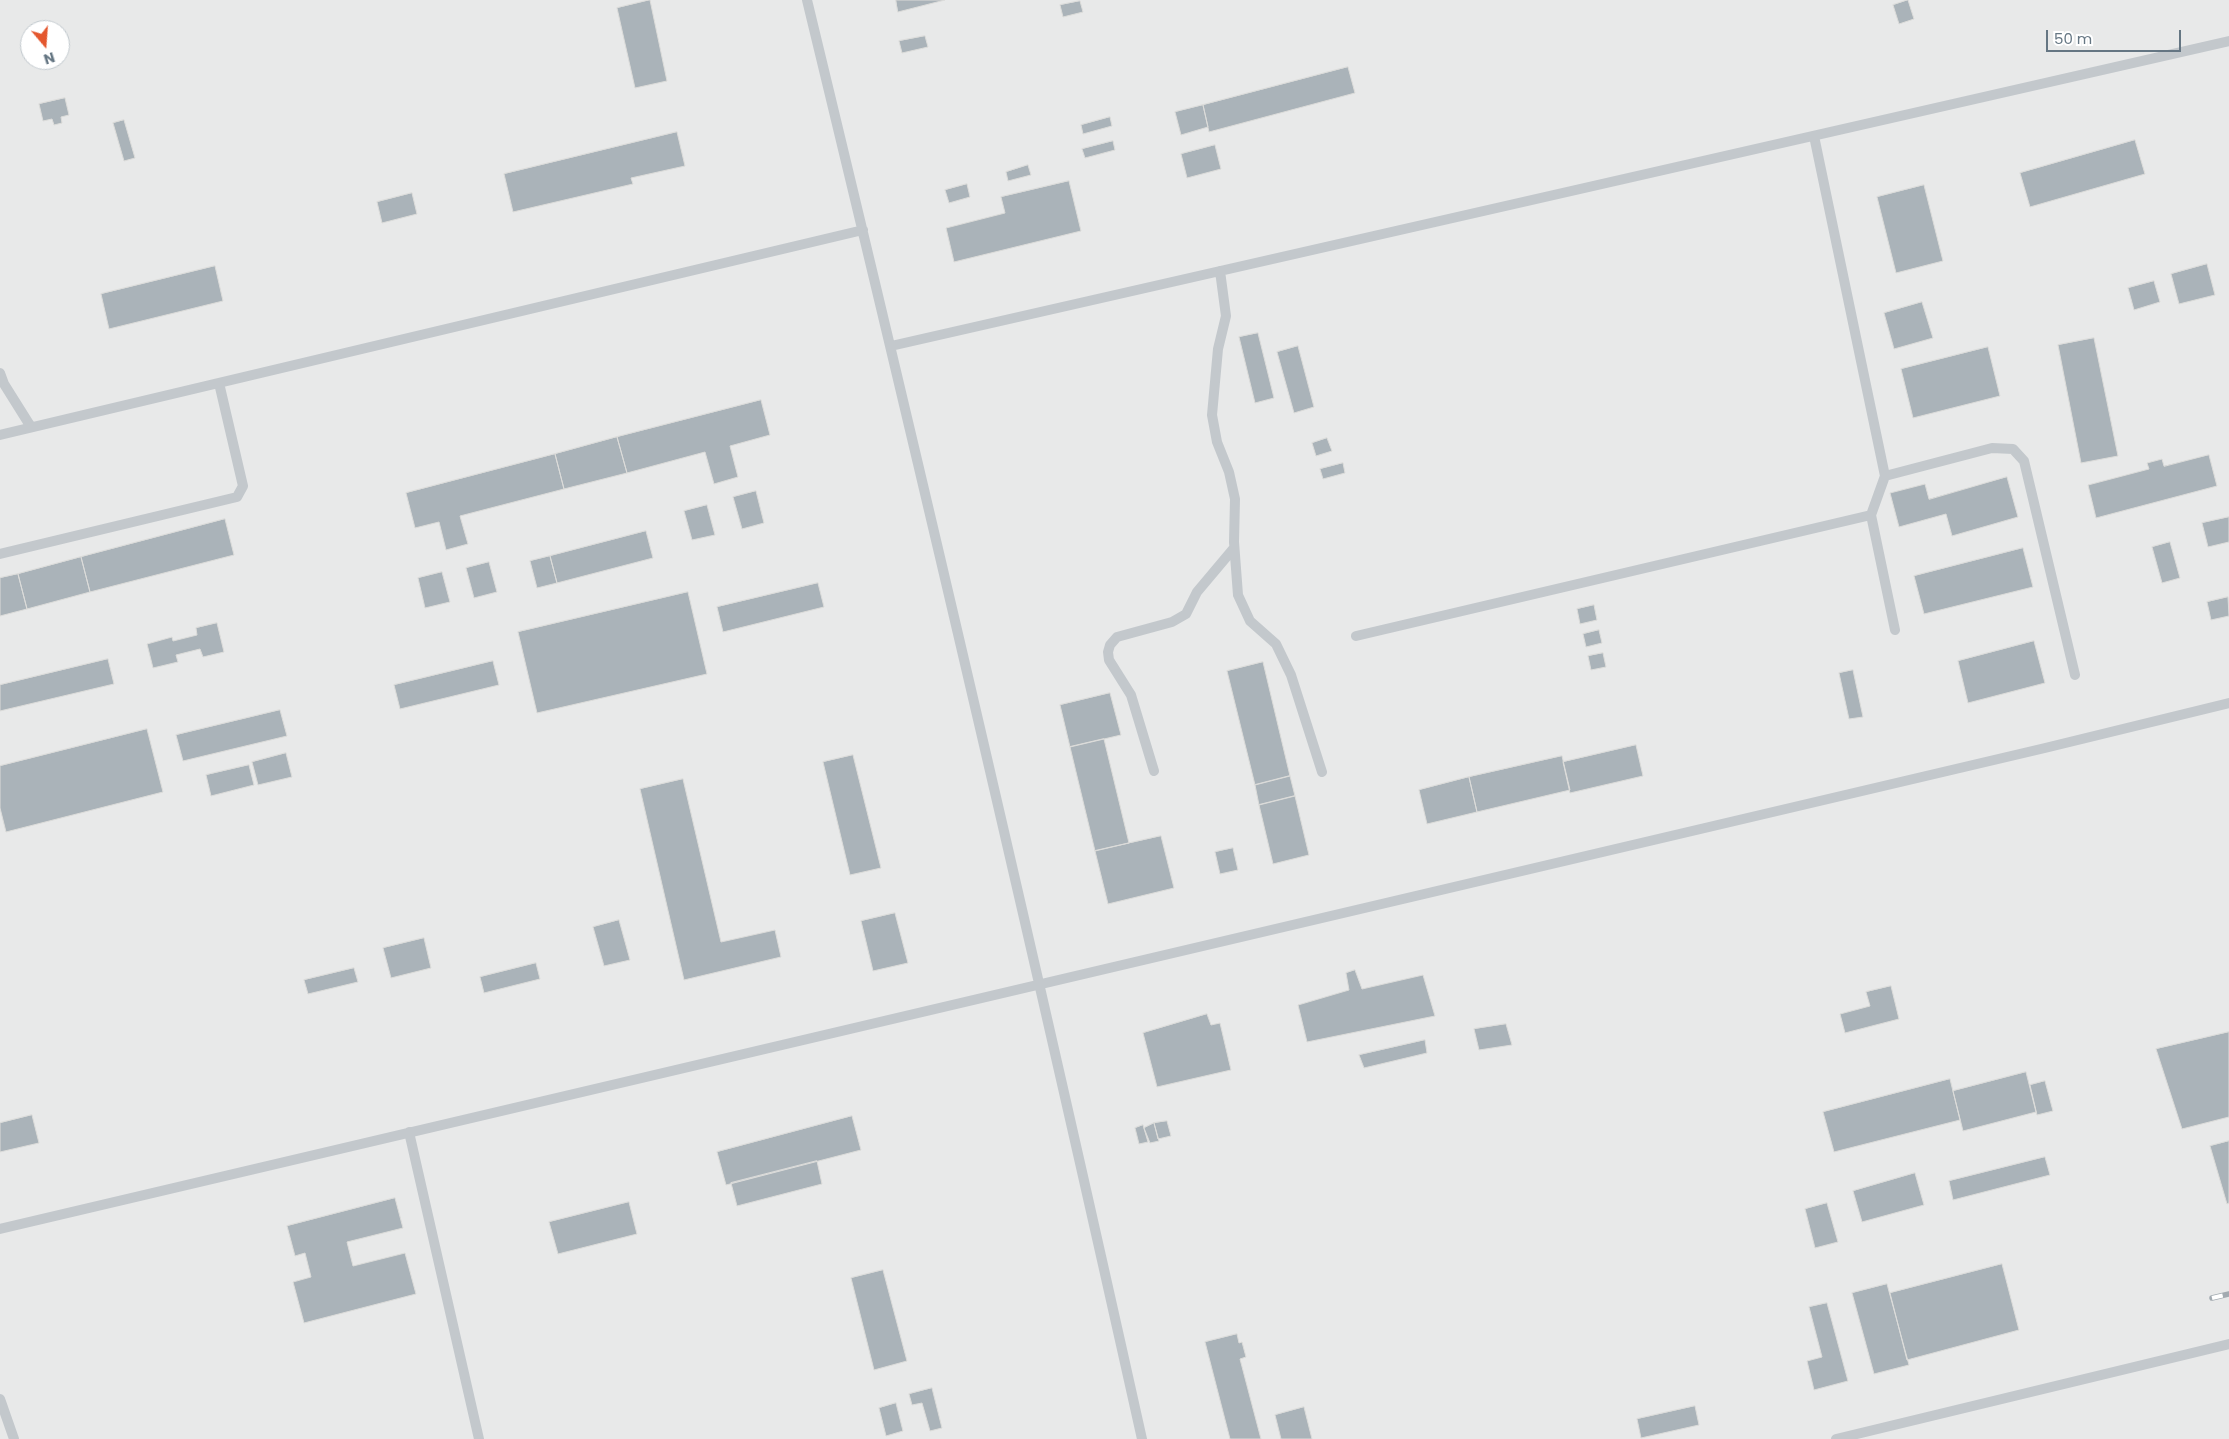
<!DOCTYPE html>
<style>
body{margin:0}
#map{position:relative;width:2229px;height:1439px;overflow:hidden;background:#fafaf8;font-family:Poppins,sans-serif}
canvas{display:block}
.north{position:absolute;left:20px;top:20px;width:50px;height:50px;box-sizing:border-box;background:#fff;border:1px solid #c1c8cd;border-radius:50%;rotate:162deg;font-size:14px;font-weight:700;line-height:20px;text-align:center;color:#657683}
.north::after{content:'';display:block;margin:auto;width:18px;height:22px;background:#e4572e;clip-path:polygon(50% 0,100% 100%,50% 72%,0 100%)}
.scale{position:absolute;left:2046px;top:30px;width:135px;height:22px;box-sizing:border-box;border:2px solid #657683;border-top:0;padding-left:6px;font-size:15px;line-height:18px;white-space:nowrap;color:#657683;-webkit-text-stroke:4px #fff;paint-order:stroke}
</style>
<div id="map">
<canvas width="2229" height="1439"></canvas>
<div class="north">N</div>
<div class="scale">50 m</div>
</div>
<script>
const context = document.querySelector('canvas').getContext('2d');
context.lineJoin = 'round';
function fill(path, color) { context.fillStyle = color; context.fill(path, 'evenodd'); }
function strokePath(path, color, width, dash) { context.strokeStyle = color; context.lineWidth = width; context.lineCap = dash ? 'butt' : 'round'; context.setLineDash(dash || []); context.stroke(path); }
fill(new Path2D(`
 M0,0H2229V1439H0ZM30,30H60V60H30Z`), '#e8e9e9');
const building = new Path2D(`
 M650,0L667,81L635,88L617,8Z
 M896,0H945L898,12Z
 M1908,0L1914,19L1899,24L1893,5Z
 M1080,1L1083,12L1063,17L1060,5Z
 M925,36L928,47L902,53L899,41Z
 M1348,67L1355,93L1209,132L1203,105Z
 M65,98L69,115L61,117L62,123L54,125L52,119L43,121L39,104Z
 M1203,105L1208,127L1181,135L1175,112Z
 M1110,117L1112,126L1083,134L1081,125Z
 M124,120L135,158L124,161L113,123Z
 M677,132L685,166L631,178L633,184L513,212L504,174Z
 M2135,140L2145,174L2030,207L2020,173Z
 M1113,141L1115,150L1085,158L1082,149Z
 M1215,145L1221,169L1187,178L1181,154Z
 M1028,165L1031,175L1008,181L1006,172Z
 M1069,181L1081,231L954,262L946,228L1005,213L1001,197Z
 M967,184L970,197L949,203L945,190Z
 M1924,185L1943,261L1896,273L1877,197Z
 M412,193L417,214L382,223L377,202Z
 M2207,264L2215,295L2179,304L2171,274Z
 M215,266L223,301L109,329L101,294Z
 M2154,281L2160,302L2134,310L2128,288Z
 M1922,302L1933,338L1894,349L1884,313Z
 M1258,333L1274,398L1255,403L1239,337Z
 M2094,338L2118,456L2081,463L2058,345Z
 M1298,346L1314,407L1294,413L1277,352Z
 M1988,347L2000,396L1913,418L1901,369Z
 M761,400L770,435L730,446L738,477L714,484L705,452L627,473L617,437Z
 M617,437L627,473L564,489L555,454Z
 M1327,438L1332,451L1316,456L1312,443Z
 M555,454L564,489L460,516L468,544L446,550L439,522L415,528L406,493Z
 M2209,455L2217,486L2096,518L2088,485L2149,469L2147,463L2162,459L2164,466Z
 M1343,463L1345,473L1323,479L1320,469Z
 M2007,477L2018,517L1952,536L1946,514L1899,527L1890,493L1925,484L1929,499Z
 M756,491L764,523L742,529L733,497Z
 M707,505L715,535L692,540L684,511Z
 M2229,517V542L2208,547L2202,523Z
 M225,519L234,555L90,592L81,557Z
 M646,531L653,558L557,583L550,556Z
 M2170,542L2180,578L2162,583L2152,547Z
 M2023,548L2033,587L1924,614L1914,576Z
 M550,556L557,583L537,588L530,561Z
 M81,557L90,592L27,609L18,574Z
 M489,562L497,592L474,598L466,568Z
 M442,572L450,602L425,608L418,578Z
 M18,574L27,609L0,616V578Z
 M818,583L824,607L723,632L717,607Z
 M688,592L707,674L537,713L518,632Z
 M2228,597L2229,616L2211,620L2207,602Z
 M1594,605L1597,620L1580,624L1577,609Z
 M217,623L224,652L203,657L200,649L176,655L178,662L153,668L147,644L172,637L173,641L197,635L196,628Z
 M1599,630L1602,643L1586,647L1583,634Z
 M2034,641L2045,683L1968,703L1958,661Z
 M1603,653L1606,667L1591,670L1588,656Z
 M108,659L114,684L0,711V685Z
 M493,661L499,685L400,709L394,685Z
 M1263,662L1290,776L1255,785L1227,671Z
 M1853,670L1863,717L1849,719L1839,673Z
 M1110,693L1121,735L1070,747L1060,705Z
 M280,710L287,736L183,761L176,735Z
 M147,729L163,792L6,832L0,808V766Z
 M1104,739L1129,843L1095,851L1070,747Z
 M1636,745L1643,776L1570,793L1563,762Z
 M286,753L292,777L258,785L252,762Z
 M853,755L881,868L850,875L823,762Z
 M1562,756L1570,790L1477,812L1469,777Z
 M249,765L254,785L211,796L206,775Z
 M1290,776L1295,796L1259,805L1255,785Z
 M1469,777L1477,812L1427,824L1419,790Z
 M683,779L721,942L775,930L781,957L684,980L640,789Z
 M1295,796L1309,855L1273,864L1259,805Z
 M1161,836L1174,888L1108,904L1095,851Z
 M1233,848L1238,870L1220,874L1215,852Z
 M895,913L908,963L873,971L861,921Z
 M619,920L630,960L604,966L593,927Z
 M424,938L431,968L391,978L383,948Z
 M536,963L540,979L484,993L480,977Z
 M354,968L358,982L308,994L304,980Z
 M1355,970L1362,989L1423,975L1435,1016L1307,1042L1298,1005L1349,990L1346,973Z
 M1891,986L1899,1019L1845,1033L1840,1014L1870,1006L1866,992Z
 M1207,1014L1211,1025L1220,1023L1231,1070L1157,1087L1143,1033Z
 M1506,1024L1512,1045L1479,1050L1474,1029Z
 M2229,1032V1117L2182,1129L2156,1049Z
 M1425,1040L1427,1053L1364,1068L1359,1055Z
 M2026,1072L2036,1112L1963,1131L1953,1091Z
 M1950,1079L1960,1120L1834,1152L1823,1112Z
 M2045,1081L2053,1111L2037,1115L2030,1085Z
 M32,1115L39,1143L0,1152V1123Z
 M852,1116L861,1150L726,1185L717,1152Z
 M1167,1121L1171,1136L1158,1139L1154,1123Z
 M1154,1123L1159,1141L1150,1143L1144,1128Z
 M1143,1125L1148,1142L1139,1144L1135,1128Z
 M2229,1141V1203L2227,1204L2210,1146Z
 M2045,1157L2050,1175L1953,1200L1949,1181Z
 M817,1161L822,1184L737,1206L731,1183Z
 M1915,1173L1924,1205L1862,1222L1853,1191Z
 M395,1198L403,1228L347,1242L353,1266L405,1253L416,1294L304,1323L293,1282L311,1277L305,1253L295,1256L287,1226Z
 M629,1202L637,1234L558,1254L549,1222Z
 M1827,1203L1838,1242L1815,1248L1805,1209Z
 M2002,1264L2019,1330L1907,1360L1890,1293Z
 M883,1270L907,1361L874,1370L851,1278Z
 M1887,1284L1909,1365L1874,1374L1852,1293Z
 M1827,1303L1848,1381L1814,1390L1807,1361L1822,1357L1809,1307Z
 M1237,1334L1239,1343L1242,1342L1246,1357L1240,1359L1261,1439H1230L1205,1342Z
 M932,1388L942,1428L930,1431L922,1403L912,1405L909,1394Z
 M896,1403L903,1431L886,1436L879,1408Z
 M1695,1406L1699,1425L1641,1438L1637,1419Z
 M1304,1407L1312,1439H1281L1275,1415Z`);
fill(building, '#aab3b9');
strokePath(building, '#dcdcda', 1);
strokePath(new Path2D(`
 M807,0C923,479 1035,958 1142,1439
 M1814,136L1885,476L1871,515L1895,630
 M1220,271L1226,316L1218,349L1212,415L1217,442L1229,472L1235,499L1234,542L1238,595L1250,621L1276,644L1291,675L1322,772
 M891,346L2229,41
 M0,373L4,384L31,427
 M0,435L863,230
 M1885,476L1992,448L2013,449L2024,461L2075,675
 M0,554L237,497L243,486L219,383
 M1356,636L1871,515
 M1154,771L1131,695L1109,660L1108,652L1110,645L1117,637L1172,622L1186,614L1197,592L1234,548
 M409,1132L479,1439
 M0,1229L2045,748L2229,703
 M0,1399L14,1439
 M1836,1439L2229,1344`), '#c3c8cc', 10);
const rail = new Path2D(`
 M2212,1298L2229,1294`);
strokePath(rail, '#a2aab0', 5.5);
strokePath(rail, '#fff', 4, [11]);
</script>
